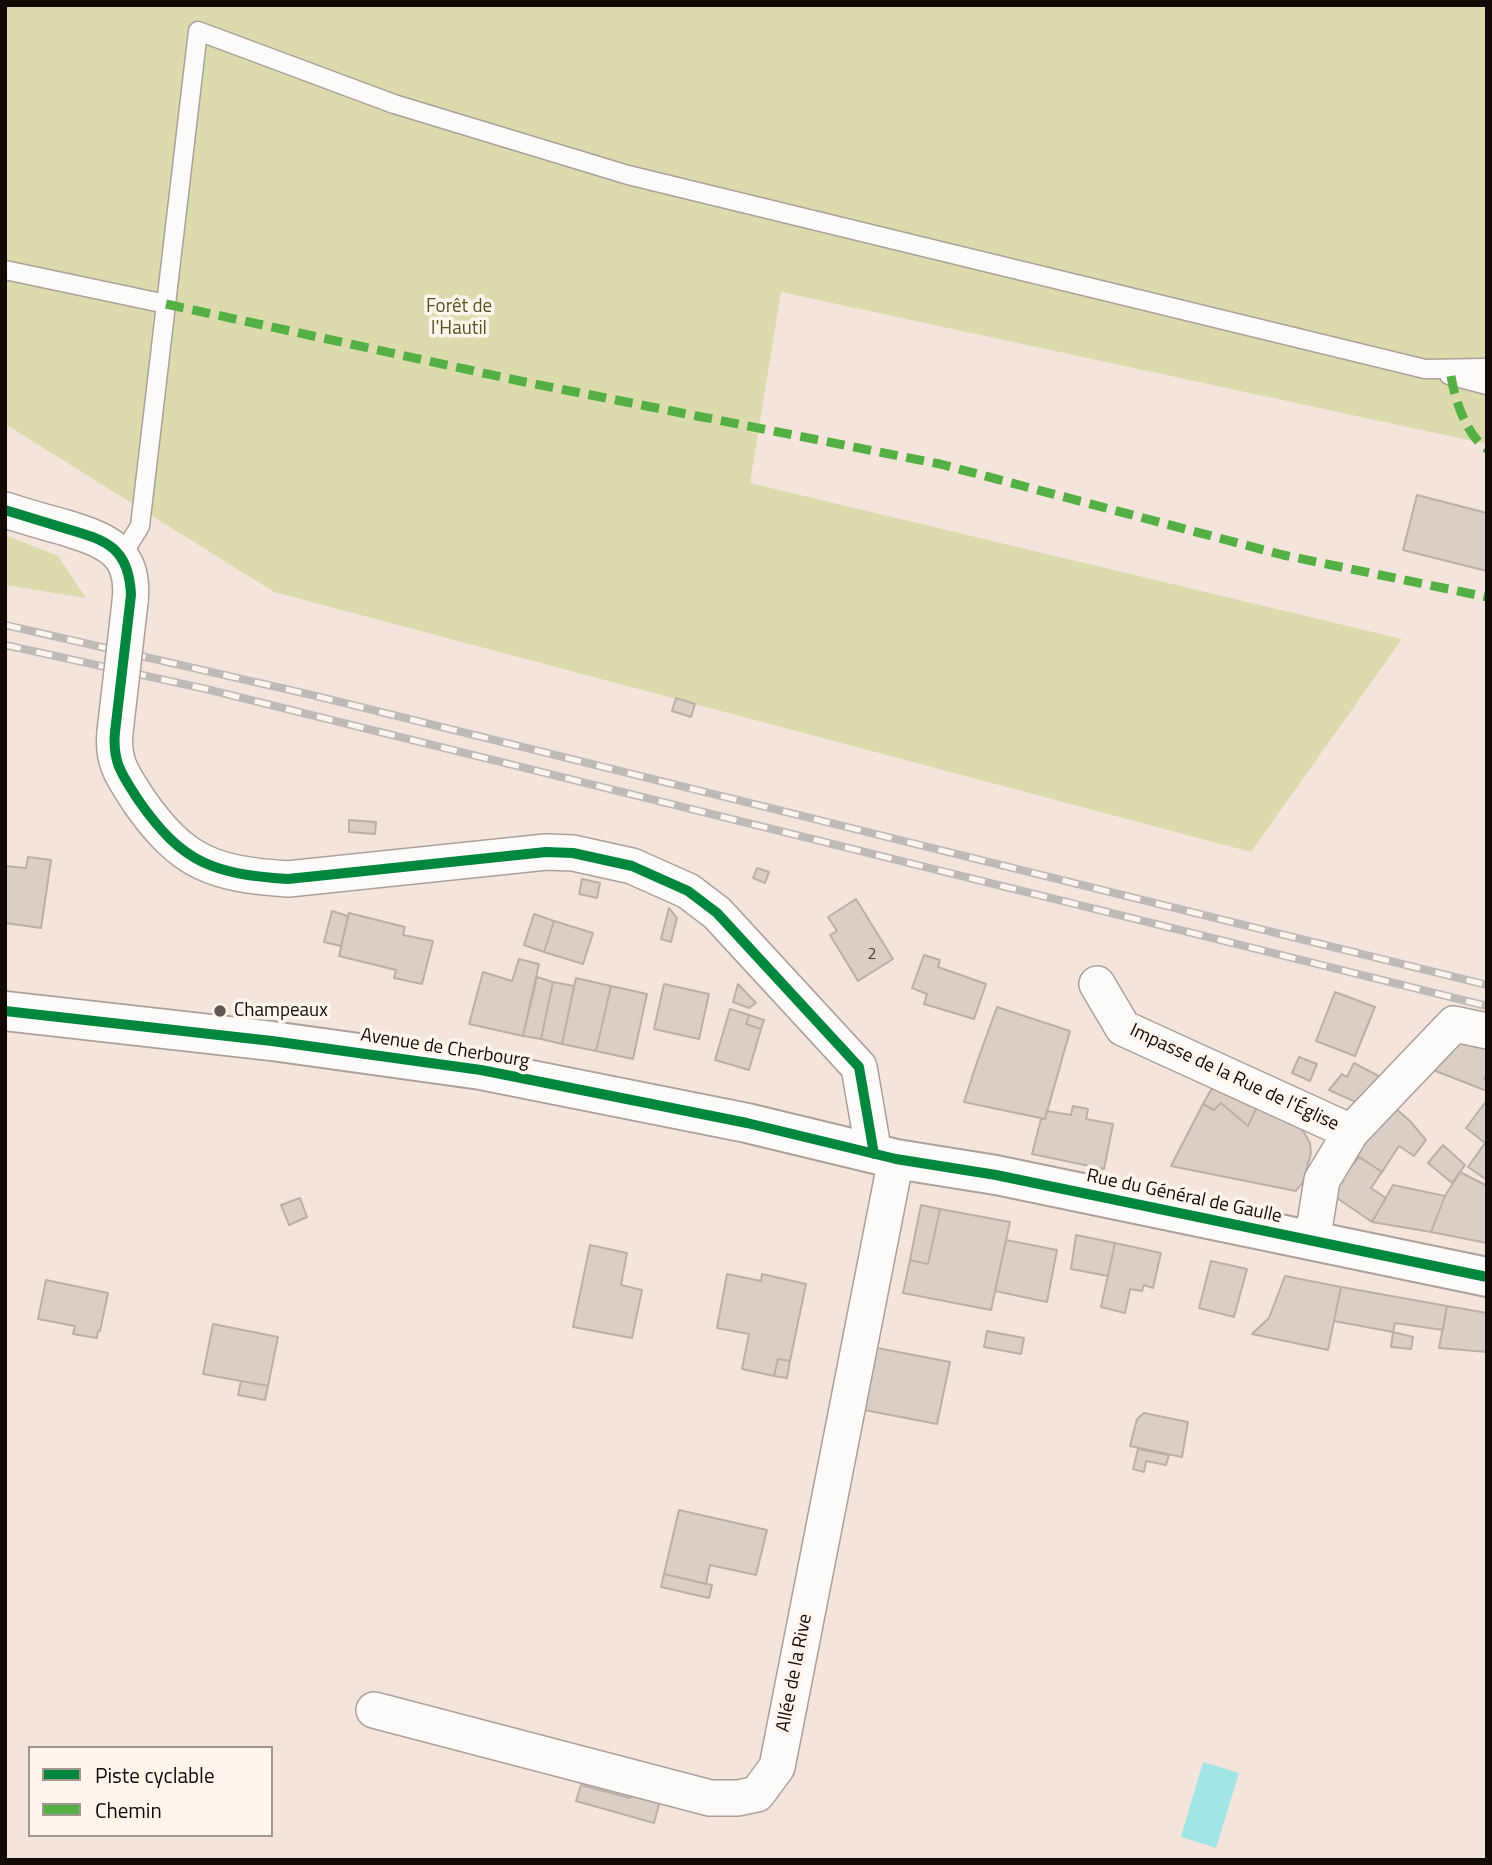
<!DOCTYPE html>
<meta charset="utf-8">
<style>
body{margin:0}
#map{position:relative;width:1492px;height:1865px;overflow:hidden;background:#f3e5db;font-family:"Titillium Web",sans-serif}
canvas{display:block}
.frame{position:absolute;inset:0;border:7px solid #110a05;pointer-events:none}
.legend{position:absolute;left:28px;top:1746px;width:245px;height:91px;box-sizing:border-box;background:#fff5ed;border:2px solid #a09790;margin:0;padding:9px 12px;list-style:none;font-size:21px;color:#110a05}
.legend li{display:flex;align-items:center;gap:14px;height:35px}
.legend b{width:35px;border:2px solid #a09790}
</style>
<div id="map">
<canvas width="1492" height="1865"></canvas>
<div class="frame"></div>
<ul class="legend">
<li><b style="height:9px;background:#00873e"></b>Piste cyclable</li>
<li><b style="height:9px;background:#54b044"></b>Chemin</li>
</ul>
</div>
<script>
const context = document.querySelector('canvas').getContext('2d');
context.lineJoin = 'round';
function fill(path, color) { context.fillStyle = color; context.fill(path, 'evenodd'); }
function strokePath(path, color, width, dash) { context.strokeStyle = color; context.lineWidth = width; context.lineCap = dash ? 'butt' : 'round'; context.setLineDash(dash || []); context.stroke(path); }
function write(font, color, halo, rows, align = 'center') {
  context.font = font + ' "Titillium Web",sans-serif'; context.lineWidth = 7; context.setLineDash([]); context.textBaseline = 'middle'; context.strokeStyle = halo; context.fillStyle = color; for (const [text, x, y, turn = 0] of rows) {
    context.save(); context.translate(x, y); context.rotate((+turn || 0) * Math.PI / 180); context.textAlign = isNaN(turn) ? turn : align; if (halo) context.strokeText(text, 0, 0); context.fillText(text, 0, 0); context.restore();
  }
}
fill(new Path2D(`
 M5,5H1487V443H1482L781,292L750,483L1402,639L1251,852L274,592L5,424Z
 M5,535L58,556L86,598L5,585Z`), '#dcdbae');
fill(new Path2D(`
 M1203,1762L1239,1773L1216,1848L1181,1837Z`), '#a2e5e7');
const building = new Path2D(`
 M1417,495L1487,513V571L1403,550Z
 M676,698L695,704L691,717L672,711Z
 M349,820L376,822L375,834L349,832Z
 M28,857L51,860L41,928L5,923V866L26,868Z
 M757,868L769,872L765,883L753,878Z
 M582,879L600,883L597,898L579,894Z
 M856,899L893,959L858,981L830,935L837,931L828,917Z
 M669,908L677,918L671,942L661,939Z
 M332,911L348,916L341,946L324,942Z
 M349,913L405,927L403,935L433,941L422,984L394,978L396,970L339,956Z
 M534,914L554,921L544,952L524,945Z
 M554,921L593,933L583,964L544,952Z
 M924,955L940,960L938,967L986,984L974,1019L924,1004L927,994L912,988Z
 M519,959L539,964L523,1036L469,1024L483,972L512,981Z
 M537,977L553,982L541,1039L523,1036Z
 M576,978L611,986L596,1051L562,1044Z
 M553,982L574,986L562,1044L541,1039Z
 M664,984L709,994L699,1039L654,1029Z
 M738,984L756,1003L749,1008L733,1002Z
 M611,986L647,994L633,1059L596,1051Z
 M1335,992L1375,1007L1355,1056L1316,1041Z
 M997,1007L1070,1031L1045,1119L964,1102L977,1062Z
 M730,1009L749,1015L746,1024L761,1029L749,1070L715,1060Z
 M749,1015L764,1020L761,1029L746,1024Z
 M1463,1040L1487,1049V1074L1484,1079L1487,1080V1091L1433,1070Z
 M1299,1057L1317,1064L1310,1081L1292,1073Z
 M1354,1063L1386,1080L1367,1107L1329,1090L1342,1074L1347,1077Z
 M1212,1088L1257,1107L1248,1126L1221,1103L1214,1110L1203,1104Z
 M1487,1100V1180L1468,1167L1485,1143L1466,1128Z
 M1221,1103L1248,1126L1257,1107L1302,1129L1310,1143L1311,1153L1303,1182L1296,1191L1171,1166L1203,1104L1214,1110Z
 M1073,1106L1088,1109L1086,1119L1113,1124L1104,1169L1032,1154L1041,1119H1045L1047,1111L1071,1115Z
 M1394,1107L1410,1121L1426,1140L1414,1156L1399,1146L1382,1172L1355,1154Z
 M1443,1145L1465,1165L1452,1183L1428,1163Z
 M1359,1157L1382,1172L1371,1188L1386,1198L1372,1222L1337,1198L1333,1187Z
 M1460,1172L1487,1186V1243L1431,1232L1445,1196Z
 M1393,1185L1445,1196L1431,1232L1372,1222Z
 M300,1198L307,1217L289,1225L281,1205Z
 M921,1205L940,1209L928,1264L910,1260Z
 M940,1209L1010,1222L991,1310L903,1293L910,1260L928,1264Z
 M1076,1235L1115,1243L1108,1276L1071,1269Z
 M1006,1240L1057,1250L1047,1302L995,1291Z
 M1115,1243L1161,1253L1153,1288L1144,1285L1142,1291L1130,1289L1125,1313L1101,1307Z
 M590,1245L627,1253L621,1285L642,1290L632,1338L573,1327Z
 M1211,1261L1247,1269L1234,1317L1199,1308Z
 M727,1274L761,1281L762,1274L806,1284L790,1361L778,1359L774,1376L742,1369L749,1334L717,1328Z
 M1285,1276L1341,1287L1328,1350L1252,1334L1269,1318Z
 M46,1280L108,1293L100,1331H98L97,1338L73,1334L75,1326L38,1319Z
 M1341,1287L1447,1306L1443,1330L1395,1323L1393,1332L1334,1321Z
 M1447,1306L1487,1313V1352L1439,1348Z
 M213,1324L278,1337L268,1386L203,1374Z
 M987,1331L1024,1338L1021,1354L984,1347Z
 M1393,1332L1413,1337L1411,1349L1391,1347Z
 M872,1347L950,1362L937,1424L859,1409Z
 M778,1359L790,1361L787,1378L774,1376Z
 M241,1381L268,1386L265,1400L238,1395Z
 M1144,1413L1188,1422L1182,1457L1130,1446L1137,1419Z
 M1138,1449L1169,1455L1166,1465L1146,1461L1144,1472L1133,1469Z
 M679,1510L767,1530L756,1575L710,1565L706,1584L664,1574Z
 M664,1574L712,1585L709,1598L661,1587Z
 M581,1785L630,1798L632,1794L660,1801L654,1823L576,1801Z`);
fill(building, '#dacfc6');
strokePath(building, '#bab0a8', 2);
const lane = new Path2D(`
 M5,270L166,304
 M1449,375L1487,385
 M121,557L140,526L198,31L394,104L628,175L1425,369L1487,368`);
const street = new Path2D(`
 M5,510C24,516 44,522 63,527C105,540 136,550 130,602
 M115,732C112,763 123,776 139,801C183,864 214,874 288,879L546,852L573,853L632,866L688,891L717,913L859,1067L874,1154
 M1097,984L1123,1028L1351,1132
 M1312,1242L1322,1180L1351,1132L1454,1024L1487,1031
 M374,1710L710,1798H738L757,1794L777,1767L896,1159`);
const primary = new Path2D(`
 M5,1011L272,1041L481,1070L747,1123L896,1159L996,1175L1487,1277`);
strokePath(lane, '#aca19a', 21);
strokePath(street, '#aca19a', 38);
strokePath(primary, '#aca19a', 42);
strokePath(lane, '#fdfbfa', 18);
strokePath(street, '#fdfbfa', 35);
strokePath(primary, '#fdfbfa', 38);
const rail = new Path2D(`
 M5,625L312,695L1487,985
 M5,645L206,689L1487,1006`);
strokePath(rail, '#bdbab8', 8);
strokePath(rail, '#fff5ed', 5, [16]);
const streetBridge = new Path2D(`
 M115,732L130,602`);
strokePath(streetBridge, '#aca19a', 38, []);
strokePath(streetBridge, '#fdfbfa', 35);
strokePath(new Path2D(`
 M166,304L525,382L940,464L1283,555L1487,597
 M1451,376C1455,400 1466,435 1487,449`), '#54b044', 9, [18, 9]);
strokePath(new Path2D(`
 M5,510C25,516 44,522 64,528C105,540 129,546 131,595L115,732C112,763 123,776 139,801C183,864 214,874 288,879L546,852L573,853L632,866L688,891L717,913L859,1067L874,1154
 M5,1011L272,1041L481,1070L747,1123L896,1159L996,1175L1487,1277`), '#00873e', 10);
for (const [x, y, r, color] of [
 [220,1011,7,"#605750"]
]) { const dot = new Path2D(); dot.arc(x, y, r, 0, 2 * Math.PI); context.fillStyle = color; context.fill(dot); strokePath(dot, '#fff5ed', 2.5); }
write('16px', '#443c36', null, [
 ["2",872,955]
]);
write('19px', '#50551f', '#fff5ed', [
 ["Forêt de",459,307],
 ["l'Hautil",459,329]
]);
write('19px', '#110a05', '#fff5ed', [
 ["Champeaux",234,1011]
], 'left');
write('19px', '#110a05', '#fff5ed', [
 ["Avenue de Cherbourg",445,1049,9],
 ["Impasse de la Rue de l'Église",1234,1078,25],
 ["Rue du Général de Gaulle",1184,1197,12],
 ["Allée de la Rive",795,1673,-79]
]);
</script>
